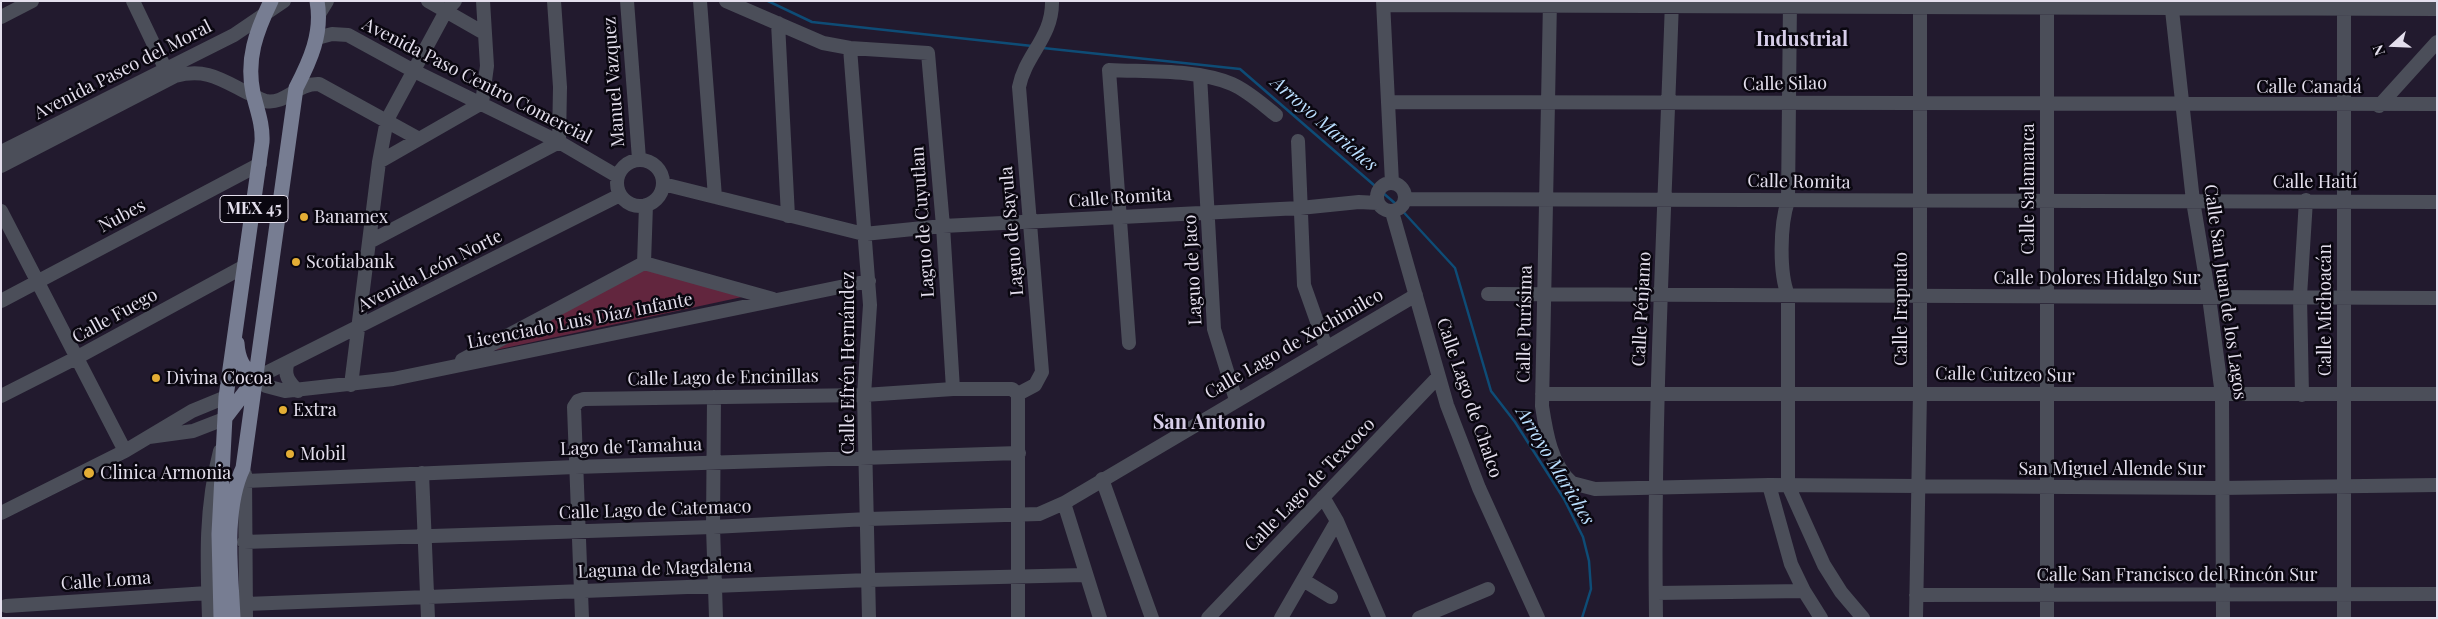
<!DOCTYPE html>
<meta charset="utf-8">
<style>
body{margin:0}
#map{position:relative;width:2438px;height:619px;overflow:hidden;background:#221a2e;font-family:"Playfair Display",serif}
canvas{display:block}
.frame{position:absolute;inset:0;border:2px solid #e4dfed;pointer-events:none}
.north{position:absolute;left:2368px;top:20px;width:50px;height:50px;-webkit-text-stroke:4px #0a0710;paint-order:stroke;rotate:250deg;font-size:14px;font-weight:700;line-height:20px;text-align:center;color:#e4dfed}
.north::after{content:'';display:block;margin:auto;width:18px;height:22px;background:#e4dfed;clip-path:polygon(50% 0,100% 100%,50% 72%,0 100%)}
</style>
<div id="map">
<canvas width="2438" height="619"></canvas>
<div class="frame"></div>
<div class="north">N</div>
</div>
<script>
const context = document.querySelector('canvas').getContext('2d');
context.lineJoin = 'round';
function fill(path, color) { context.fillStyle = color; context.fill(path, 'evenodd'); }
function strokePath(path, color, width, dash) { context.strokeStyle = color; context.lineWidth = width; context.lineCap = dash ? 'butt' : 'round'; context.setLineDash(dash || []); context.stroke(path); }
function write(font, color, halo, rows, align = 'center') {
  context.font = font + ' "Playfair Display",serif'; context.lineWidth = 5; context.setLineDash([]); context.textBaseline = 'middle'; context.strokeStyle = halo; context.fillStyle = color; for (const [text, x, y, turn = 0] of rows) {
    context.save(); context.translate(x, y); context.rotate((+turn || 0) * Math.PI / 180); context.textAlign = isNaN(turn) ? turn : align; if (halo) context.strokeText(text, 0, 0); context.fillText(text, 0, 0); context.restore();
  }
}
fill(new Path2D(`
 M635,265L742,297L477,354Z`), '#62263e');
strokePath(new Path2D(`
 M768,1L812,22L1032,46
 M1043,48L1240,69L1397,205L1455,268L1491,391L1515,422L1564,499L1583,537L1589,561L1591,589L1582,618`), '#0e4c76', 2.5);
strokePath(new Path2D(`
 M133,1L165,68
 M428,1L484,33
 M554,1L560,87L559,142
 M627,1L639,159
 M700,1L715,197
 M726,1L823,43L850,48L928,53L943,226L953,389
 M1383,1L1392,183
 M1550,1L1542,406C1546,432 1551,465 1572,483L1595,489L1769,485L2221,488L2437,485
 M1790,1L1788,201C1780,224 1779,273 1788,295V485L1824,565L1841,592L1863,618
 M2047,1V618
 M2171,1L2193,201L2209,297L2222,395L2223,618
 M2344,1V618
 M1384,5L2437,9
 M319,14L327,1
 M1,17L32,1
 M778,23L788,216
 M317,38L332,34L348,35L412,70L559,142L617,176
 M850,48L870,305L864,395L869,618
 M1200,75L1214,329L1236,400
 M1389,102L2437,104
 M482,103L487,66L483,1
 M2379,106L2437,42
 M1298,141L1304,285L1326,347
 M1,152L234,35L284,1
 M617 183a23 23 0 1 1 46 0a23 23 0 1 1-46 0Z
 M379,162L482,103
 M1,166L175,76C206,68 220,79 248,93C253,95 259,99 265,101C286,105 296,83 319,84L419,139
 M1377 197a14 14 0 1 1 28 0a14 14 0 1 1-28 0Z
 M663,184L864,234L943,226L1300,208L1359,202L1378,203
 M620,195L256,378L266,386L285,391L393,379L869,281
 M1405,199L2437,202
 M1,211L125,451
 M1392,212L1447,405L1479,488L1538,618
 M371,241L559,142
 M644,263L773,299
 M644,263L646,205
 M1488,294L2437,298
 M1,301L260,164
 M1129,343L1109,70C1147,72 1196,69 1232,84C1248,91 1262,104 1276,115
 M462,360L644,263
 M288,362C283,375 289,382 298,391
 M351,385L379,162L387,120L446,11L455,1
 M1018,394L1035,385L1042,372L1019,87C1025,55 1053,37 1052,1
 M1018,394V618
 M1542,394H2437
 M2302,395L2300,296L2306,200
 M1,396L76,358L245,266
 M714,397L713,527L716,618
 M149,437L193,431L224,419
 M422,473L428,618
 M245,474L246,618
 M1102,479L1152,618
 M246,481L575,467L1019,453
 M1769,485L1791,564L1804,591L1821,618
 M1323,497L1337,521L1379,618
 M1064,503L1100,618
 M1,513L125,451L192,411L226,397
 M244,542L713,527L868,519L1039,514L1064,503L1416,295
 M1303,580L1331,597
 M1656,593L1804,591
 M1916,595L2437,594
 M246,604L869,580L1085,575
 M6,606L208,593
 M209,618C207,560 205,508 220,451
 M582,618L574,407L578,401L584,399L864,395L953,389H1012L1018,394
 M1208,618L1438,377
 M1281,618L1337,521
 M1419,618L1488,589
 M1656,618C1653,412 1665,207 1672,1
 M1916,618L1920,392V1`), '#4b4e59', 14);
strokePath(new Path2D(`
 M237,343C238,359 243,369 256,378
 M225,418L255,379
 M221,618L219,534L226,397L262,142C263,124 257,110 253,93C246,59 256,32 271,1
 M233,618C231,572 223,510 243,468L296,88C310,61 323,33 317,1`), '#777d92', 15);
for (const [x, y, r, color] of [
 [304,217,5,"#e4ae35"],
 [296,262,5,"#e4ae35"],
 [156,378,5,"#e4ae35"],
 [283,410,5,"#e4ae35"],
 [290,454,5,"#e4ae35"],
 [89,473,6,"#e4ae35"]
]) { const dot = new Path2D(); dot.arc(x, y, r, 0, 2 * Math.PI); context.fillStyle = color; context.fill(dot); strokePath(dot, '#0a0710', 2); }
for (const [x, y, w] of [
 [254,209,68]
]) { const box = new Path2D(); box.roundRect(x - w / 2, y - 13.5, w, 27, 4); context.fillStyle = '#0a0710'; context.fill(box); strokePath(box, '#e4dfed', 1); }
write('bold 16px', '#e4dfed', null, [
 ["MEX 45",254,209]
]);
write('18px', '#e4dfed', '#0a0710', [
 ["Avenida Paseo del Moral",123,70,-27],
 ["Avenida Paso Centro Comercial",477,81,27],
 ["Manuel Vazquez",614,82,-94],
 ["Calle Silao",1785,84,-1],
 ["Calle Canadá",2309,87],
 ["Calle Romita",1799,182,1],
 ["Calle Haití",2315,182],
 ["Calle Salamanca",2028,189,-90],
 ["Calle Romita",1120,198,-4],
 ["Nubes",122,216,-28],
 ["Laguo de Cuyutlan",923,222,-94],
 ["Laguo de Sayula",1012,231,-95],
 ["Laguo de Jaco",1193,270,-93],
 ["Avenida León Norte",430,271,-27],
 ["Calle Dolores Hidalgo Sur",2097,278],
 ["Calle San Juan de los Lagos",2225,292,82],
 ["Calle Pénjamo",1642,309,-87],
 ["Calle Irapuato",1901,309,-90],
 ["Calle Michoacán",2325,310,-90],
 ["Calle Fuego",115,316,-29],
 ["Licenciado Luis Díaz Infante",580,321,-11],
 ["Calle Purísima",1525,324,-89],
 ["Calle Lago de Xochimilco",1294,344,-30],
 ["Calle Efrén Hernández",848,363,-90],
 ["Calle Cuitzeo Sur",2005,375,1],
 ["Calle Lago de Encinillas",723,378,-1],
 ["Calle Lago de Chalco",1469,398,71],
 ["Lago de Tamahua",631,447,-2],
 ["San Miguel Allende Sur",2112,469],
 ["Calle Lago de Texcoco",1310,485,-46],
 ["Calle Lago de Catemaco",655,510,-2],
 ["Laguna de Magdalena",665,569,-2],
 ["Calle San Francisco del Rincón Sur",2177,575],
 ["Calle Loma",106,581,-4]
]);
write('18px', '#e4dfed', '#0a0710', [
 ["Banamex",314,217],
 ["Scotiabank",306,262],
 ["Divina Cocoa",166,378],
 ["Extra",293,410],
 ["Mobil",300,454],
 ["Clinica Armonia",100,473]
], 'left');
write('italic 19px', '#bbdfff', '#0a0710', [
 ["Arroyo Mariches",1324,124,41],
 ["Arroyo Mariches",1555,466,59]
]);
write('bold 20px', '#d7cee9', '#0a0710', [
 ["Industrial",1802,40],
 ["San Antonio",1209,423]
]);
</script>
